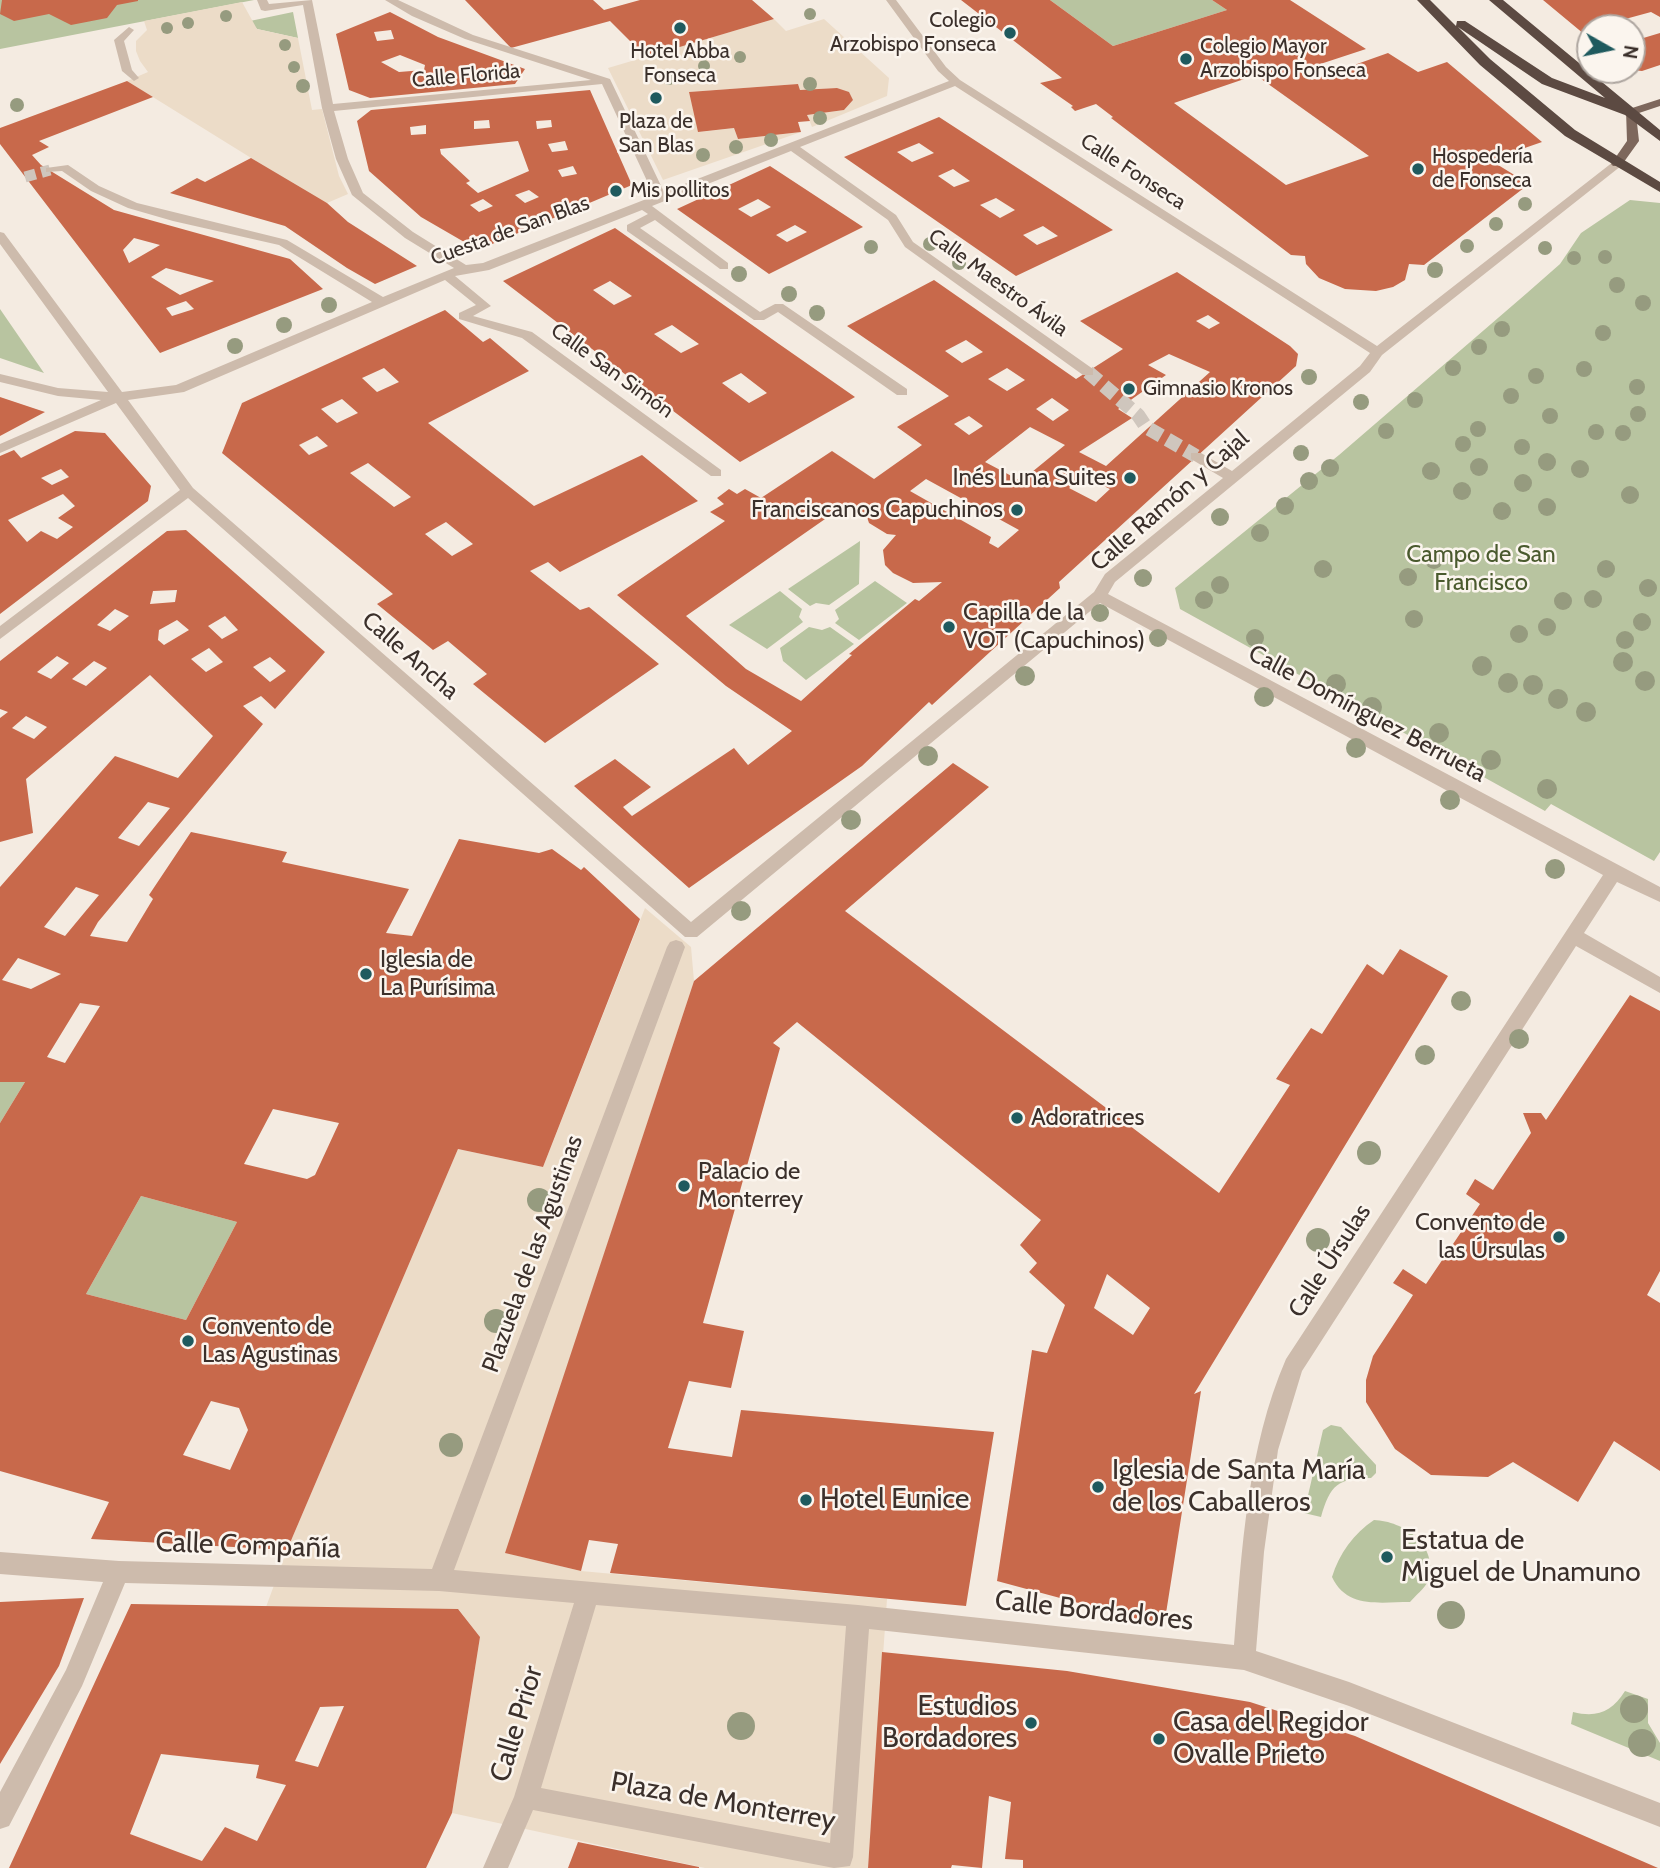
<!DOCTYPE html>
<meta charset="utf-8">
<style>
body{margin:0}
#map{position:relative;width:1660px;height:1868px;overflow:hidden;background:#f4ebe1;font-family:Cabin,sans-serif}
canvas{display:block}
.north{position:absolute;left:1576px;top:14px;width:70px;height:70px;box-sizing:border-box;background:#fbf5ee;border:2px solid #aea6a0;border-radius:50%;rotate:99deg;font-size:19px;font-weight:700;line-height:28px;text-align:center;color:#3b302b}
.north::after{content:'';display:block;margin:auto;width:24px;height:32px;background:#1f5a5e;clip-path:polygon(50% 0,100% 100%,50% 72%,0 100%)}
</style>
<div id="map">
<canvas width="1660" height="1868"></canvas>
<div class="north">N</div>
</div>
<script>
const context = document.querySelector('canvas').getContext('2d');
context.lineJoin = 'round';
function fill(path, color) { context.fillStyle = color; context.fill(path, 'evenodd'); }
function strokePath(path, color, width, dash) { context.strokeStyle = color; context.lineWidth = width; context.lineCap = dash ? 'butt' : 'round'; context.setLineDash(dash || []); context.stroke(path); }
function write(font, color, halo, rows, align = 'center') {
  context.font = font + ' Cabin,sans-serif'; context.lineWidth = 5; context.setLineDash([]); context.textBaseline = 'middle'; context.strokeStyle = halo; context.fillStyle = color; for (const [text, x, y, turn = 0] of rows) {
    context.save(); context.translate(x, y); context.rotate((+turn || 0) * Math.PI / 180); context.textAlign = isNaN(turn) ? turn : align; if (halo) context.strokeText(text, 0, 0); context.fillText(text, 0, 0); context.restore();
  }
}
fill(new Path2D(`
 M0,0H254L0,49Z
 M1050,0H1212L1227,10L1113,46Z
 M293,12L298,38L257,29L250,21Z
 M1630,200L1660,203V852L1654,861L1551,804L1545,811L1180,609L1175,588L1339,455L1527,293L1560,264L1581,233Z
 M0,309L44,373L0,358Z
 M860,541L859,584L829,605L816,603L810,606L788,589Z
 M875,581L907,603L859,640L835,623L839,619L835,610Z
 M780,591L802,609L799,617L803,622L767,649L729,625Z
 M809,627L822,630L830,627L854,644L806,680L783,661L780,648Z
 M0,1082H25L0,1123Z
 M141,1196L237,1222L186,1320L86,1294Z
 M1331,1425L1341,1427L1376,1465V1473L1371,1478C1338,1478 1330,1485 1321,1517L1304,1513L1323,1430Z
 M1374,1520C1403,1521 1440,1545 1428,1581C1425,1588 1415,1596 1410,1602C1380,1602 1347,1609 1332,1577C1339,1554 1354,1533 1374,1520Z
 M1625,1691L1648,1699V1723L1660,1743V1761L1571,1724L1573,1712C1597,1718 1612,1712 1625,1691Z`), '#b8c4a0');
fill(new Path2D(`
 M242,2L257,29L298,38L312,110L322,109L339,176L348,194L327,203L306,192L127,81L148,72L140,61L136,51V41L147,30L144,21Z
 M774,19L786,31L824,19L889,78L887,96L812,127L807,115L844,110L853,100L849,93L837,88L800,90L798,84L689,92L699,132L734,128L738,139L801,132L663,180L608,68Z
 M645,908L691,947L694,981L506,1553L581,1571L887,1599L868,1868H705L452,1813L480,1637L459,1610L266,1607L287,1550L458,1149L543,1167Z`), '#ecdcc8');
fill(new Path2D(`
 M2,0H138V1L117,5L107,18L71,25L49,14L14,21L0,14Z
 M465,0H593L604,10L640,0H752L774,19L646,57L610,21L511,48Z
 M961,0H1050L1113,46L1227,10L1212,0H1290L1366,49L1299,71L1312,80L1388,53L1418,72L1447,62L1542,142L1490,160L1529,184L1424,265L1409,264L1405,280L1393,287L1376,291L1345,289L1319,278L1306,264L1305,256L1291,255L1111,118L1113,117L1096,104L1075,111L1071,107L1073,106L1040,83L1062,78ZM1256,75L1264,81L1369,156L1286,185L1174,103Z
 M1543,0H1660V17L1651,12L1618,21L1627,28H1590V39Z
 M390,12L438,37L525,69L515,84L370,98L349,90L336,34ZM391,30L394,39L377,41L374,32ZM400,55L425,65L424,70L399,72L381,62Z
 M1632,32L1640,39L1660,33V65L1642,71L1632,70Z
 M127,81L153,97L39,141L49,147L32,155L41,165L114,210L290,259L323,289L160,353L0,144V128ZM134,238L160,245L129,263L123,250ZM166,268L214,281L180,295L151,277ZM186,301L194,309L172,316L166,308Z
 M798,84L800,90L837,88L849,92L853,100L844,110L807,115L810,121L798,122L801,132L738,139L734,128L698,132L689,92Z
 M590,90L632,185L478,250L421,217L369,171L357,121L371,110ZM489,120L490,128L474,129V121ZM551,120L552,127L537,129L536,121ZM426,125V134L411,135L410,127ZM518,141L529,171L478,193L466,183L470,181L441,154L440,149ZM565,141L568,150L552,152L548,144ZM573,166L577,174L562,177L558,170ZM529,190L539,197L525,203L515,195ZM483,199L493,206L479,212L470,205Z
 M939,117L1113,230L1016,276L844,157ZM919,143L934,153L912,162L897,152ZM953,169L970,181L954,187L938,176ZM996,198L1015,210L1000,218L980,205ZM1043,226L1058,236L1037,245L1023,235Z
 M251,158L327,203L348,222L417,266L375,284L347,268L285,226L170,193L197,178L205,182Z
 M770,166L863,227L769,274L677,209ZM758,199L771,207L751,217L738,209ZM795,225L807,232L787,242L776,235Z
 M615,228L779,344L855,397L740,462L503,281ZM610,281L632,296L614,305L593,290ZM672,325L699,344L681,353L654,334ZM741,373L767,393L749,403L722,383Z
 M1177,272L1290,346L1298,354L1296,366L1059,582L1060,588L932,705L929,702L862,766L689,888L574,786L615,759L651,787L623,807L632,816L734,748L748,765L792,731L726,686L617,595L725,521L710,512L724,504L717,498L729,489L737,494L745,489L761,498L832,451L874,479L922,445L897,427L949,396L847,326L934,280L1076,379L1123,349L1080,321ZM1208,315L1220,323L1209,329L1196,321ZM966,340L983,352L962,363L945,351ZM1169,354L1210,372L1106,466L1079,452L1132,418L1118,409L1166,375L1148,365ZM1007,368L1025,380L1007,391L988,379ZM1052,398L1069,410L1053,421L1036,409ZM969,416L983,426L969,435L954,424ZM1030,427L1065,445L1021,481L985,462ZM1083,476L1110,489L1096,502L1069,488ZM926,479L1019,530L998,548L989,543L991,537L910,491ZM848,503L866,514L869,523L887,534L896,535L883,550L885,565L893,573L913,583L942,582L919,601L915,599L849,654L852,655L801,701L746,669L686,616Z
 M445,310L483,342L490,338L529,371L428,423L534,506L642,455L698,501L560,572L548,562L530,571L580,610L589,607L659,664L545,743L473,684L487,674L448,641L433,650L377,604L393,594L222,453L242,403ZM384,368L399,382L377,392L362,378ZM342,399L358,413L337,423L321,409ZM317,436L328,446L309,455L299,445ZM368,463L411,497L394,507L350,473ZM446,522L473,544L452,556L425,534Z
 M0,397L45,412L0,436Z
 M75,431L105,433L151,486L148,501L0,614V456L14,450L21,458ZM61,469L69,477L52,485L41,478ZM63,494L75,506L58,518L73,527L57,539L41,531L27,542L8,520Z
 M186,530L325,652L275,709L261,696L243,706L263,724L98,922L90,936L127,942L153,899L149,895L191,832L287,852L282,862L409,889L386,933L412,936L459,839L539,853L552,849L581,870L584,867L640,919L543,1167L458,1149L287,1550L91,1539L109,1502L0,1471V1123L25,1082H0V887L115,756L178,778L213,736L150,675L26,779L33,833L0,842V718L8,712L0,709V661L167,531ZM177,590L175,602L150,604L153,591ZM115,609L129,616L110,631L97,625ZM225,616L238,630L222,639L208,626ZM177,620L189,630L164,645L158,640L159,630ZM209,648L223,662L206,672L191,659ZM57,656L69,663L51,679L37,672ZM270,657L286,671L270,682L253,667ZM94,661L107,668L86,686L72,679ZM26,716L47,727L34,739L12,728ZM148,802L170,808L139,846L118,838ZM76,887L99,895L65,936L44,927ZM18,958L61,974L31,989L2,980ZM80,1003L100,1006L65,1063L47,1057ZM273,1109L339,1123L315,1175L307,1179L244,1164ZM141,1196L237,1222L186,1320L86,1294ZM211,1401L239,1408L248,1430L230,1470L183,1455Z
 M953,763L989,787L845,911L1219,1193L1290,1085L1276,1079L1311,1028L1322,1034L1367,964L1383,975L1400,949L1448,976L1194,1394L1201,1391L1164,1626L997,1581L1032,1350L1047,1353L1065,1305L1029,1272L1037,1263L1020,1245L1041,1220L797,1022L773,1043L780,1048L703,1323L744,1331L731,1388L689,1381L668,1448L732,1457L741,1410L994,1432L966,1606L610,1573L618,1544L589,1540L581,1571L505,1553L694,981ZM1107,1274L1150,1308L1133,1335L1094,1308Z
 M1630,995L1660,1011V1271L1647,1295L1660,1303V1471L1614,1441L1578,1502L1513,1462L1488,1477L1431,1475L1395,1449L1366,1402V1380L1373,1356L1413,1295L1393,1283L1403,1269L1426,1284L1480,1204L1466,1194L1475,1179L1493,1190L1531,1133L1523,1113H1541L1546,1120Z
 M84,1598L59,1666L0,1764V1602Z
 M131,1604L458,1609L480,1637L452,1813L426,1868H9ZM344,1706L318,1767L295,1761L320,1707ZM161,1754L259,1765L256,1778L286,1785L257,1841L225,1827L202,1861L130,1834Z
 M882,1652L1067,1671L1250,1702L1355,1736L1658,1868H1023V1860L1005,1859L1011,1802L989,1796L982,1868L952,1865L951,1868H868Z
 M578,1842L699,1867V1868H568Z`), '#c8694b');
strokePath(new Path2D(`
 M25,177L50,170`), '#cfc6bd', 11, [11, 6]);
strokePath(new Path2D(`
 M1088,372L1138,415L1146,427L1196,456`), '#cfc6bd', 14, [14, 7]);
fill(new Path2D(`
 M257,0H267L269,4L312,0L333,104L591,80L465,39L412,16L385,0H398L473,35L610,79L664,192L949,81L938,71L886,0H896L946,67L960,80L1377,346L1613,162H1621V166L1382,355L1370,372L1115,582L1108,594L1660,887V902L1617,882L1584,933L1660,977V993L1576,946L1302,1371L1278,1450L1264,1552L1256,1651L1349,1682L1660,1803V1827L1349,1706L1244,1670L869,1629L853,1857L850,1866L834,1868L533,1810L508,1868H483L514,1797L574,1603L439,1591L125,1583L82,1686L9,1826L0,1829V1792L66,1670L103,1582L0,1574V1552L119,1561L432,1569L667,947L670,942L676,940L682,942L685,947L454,1570L858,1605L1234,1645C1242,1549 1247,1449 1286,1359L1603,875L1100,603L697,937H685L188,498L0,639V626L180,490L116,403L0,453V444L101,400L58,396L0,382V374L58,388L108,392L0,244V232L4,233L122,392L176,385L372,302L279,245L173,221L128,208L91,191L62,171L46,172V168L68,165L99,186L137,203L287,240L383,297L454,268L405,238L352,195L336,159L322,108L303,5L265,11L261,10ZM602,84L654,196L483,263L466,265L413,232L363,193L348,159L334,111ZM955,86L1370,353L1360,366L1232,471L1201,453H1191V459L1223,478L1105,574L1094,592L691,922L193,488L128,400L184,392L445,280L476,305L459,313V319L522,338L711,476H721V470L532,332L473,316L491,306L455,276L489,270L642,210L648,214L627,225V231L754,320H764L778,312L897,395H907V389L783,304H775L760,312L640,228L655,220L720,269H728V263L652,206L791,151L888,220L905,247L1083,375H1093V369L913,242L896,215L800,147ZM596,1605L846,1626L830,1843L541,1788Z
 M129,27L134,30L124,41L132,70L139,78L134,81L122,71L114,40Z`), '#cdbbac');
fill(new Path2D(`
 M1660,99V106L1636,114L1639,141L1621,166H1613L1611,164L1627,141L1626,110Z`), '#7d675c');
fill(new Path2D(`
 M1417,0H1430L1456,26L1457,21H1465L1552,78L1605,98L1489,0H1503L1660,130V141L1625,115L1542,84L1458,27L1490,59L1575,130L1660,182V192L1565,136L1480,65Z`), '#5c4a42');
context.fillStyle = '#969b7f';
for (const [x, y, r] of [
 [810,14,6],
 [226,16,6],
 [188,23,6],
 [167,28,6],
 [285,45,6],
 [740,57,6],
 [704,66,6],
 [294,67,6],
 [669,78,7],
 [810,84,7],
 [303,86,7],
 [17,105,7],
 [820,118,7],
 [771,140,7],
 [736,147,7],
 [703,155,7],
 [1525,204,7],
 [1496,224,7],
 [930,244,7],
 [1467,246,7],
 [871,247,7],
 [1545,248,7],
 [1605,257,7],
 [1574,258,7],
 [959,263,7],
 [1435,270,8],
 [739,274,8],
 [1617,285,8],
 [789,294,8],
 [1643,303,8],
 [329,305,8],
 [817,313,8],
 [284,325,8],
 [1502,329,8],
 [1603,333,8],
 [235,346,8],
 [1479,347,8],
 [1453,368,8],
 [1584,369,8],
 [1536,376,8],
 [1309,377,8],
 [1637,387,8],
 [1511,396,8],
 [1415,400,8],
 [1361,402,8],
 [1638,414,8],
 [1550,416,8],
 [1478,429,8],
 [1386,431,8],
 [1596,432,8],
 [1623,433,8],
 [1463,444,8],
 [1522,447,8],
 [1301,453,8],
 [1547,462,9],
 [1479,467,9],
 [1330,468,9],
 [1580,469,9],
 [1431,471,9],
 [1309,481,9],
 [1523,483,9],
 [1462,491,9],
 [1630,495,9],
 [1285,506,9],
 [1547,507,9],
 [1502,511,9],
 [1220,517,9],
 [1260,533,9],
 [1434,560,9],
 [1323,569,9],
 [1606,569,9],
 [1408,577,9],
 [1143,578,9],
 [1220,585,9],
 [1648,588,9],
 [1593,599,9],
 [1204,600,9],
 [1563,601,9],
 [1100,613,9],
 [1414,619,9],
 [1642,622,9],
 [1547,627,9],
 [1519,634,9],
 [1158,638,9],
 [1255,638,9],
 [1625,640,9],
 [1623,662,10],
 [1482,666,10],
 [1025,676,10],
 [1645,681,10],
 [1508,683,10],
 [1336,684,10],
 [1533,685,10],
 [1264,697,10],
 [1558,699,10],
 [1372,707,10],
 [1586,712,10],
 [1439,733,10],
 [1356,748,10],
 [928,756,10],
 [1491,760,10],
 [1547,789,10],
 [1450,800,10],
 [851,820,10],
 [1555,869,10],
 [741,911,10],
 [1461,1001,10],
 [1519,1039,10],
 [1425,1055,10],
 [1369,1153,12],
 [539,1200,12],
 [1318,1240,12],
 [496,1321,12],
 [451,1445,12],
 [1451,1615,14],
 [1634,1709,14],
 [741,1726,14],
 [1642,1743,14]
]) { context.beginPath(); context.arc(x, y, r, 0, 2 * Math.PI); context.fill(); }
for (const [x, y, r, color] of [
 [680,28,7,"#1f5a5e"],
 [1010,33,7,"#1f5a5e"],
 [1186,59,7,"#1f5a5e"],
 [656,98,7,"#1f5a5e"],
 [1418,169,7,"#1f5a5e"],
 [616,191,7,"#1f5a5e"],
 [1129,389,7,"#1f5a5e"],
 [1130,478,7,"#1f5a5e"],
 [1017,510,7,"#1f5a5e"],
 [949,627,7,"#1f5a5e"],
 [366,974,7,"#1f5a5e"],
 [1017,1118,7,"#1f5a5e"],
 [684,1186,7,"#1f5a5e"],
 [1559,1237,7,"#1f5a5e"],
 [188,1341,7,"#1f5a5e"],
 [1098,1487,7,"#1f5a5e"],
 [806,1500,7,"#1f5a5e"],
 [1387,1557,7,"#1f5a5e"],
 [1031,1723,7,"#1f5a5e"],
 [1159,1739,7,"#1f5a5e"]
]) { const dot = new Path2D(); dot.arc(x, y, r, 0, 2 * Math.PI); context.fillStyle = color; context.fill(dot); strokePath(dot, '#fbf5ee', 2.5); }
write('21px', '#3b302b', '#fbf5ee', [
 ["Colegio",996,21,"right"],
 ["Arzobispo Fonseca",996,45,"right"],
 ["Colegio Mayor",1200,47],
 ["Arzobispo Fonseca",1200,71],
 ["Hotel Abba",680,52,"center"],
 ["Fonseca",680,76,"center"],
 ["Plaza de",656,122,"center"],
 ["San Blas",656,146,"center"],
 ["Hospedería",1432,157],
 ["de Fonseca",1432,181],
 ["Mis pollitos",630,191],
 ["Gimnasio Kronos",1143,389]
], 'left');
write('21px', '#3b302b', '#fbf5ee', [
 ["Calle Florida",466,76,-5],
 ["Calle Fonseca",1133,172,33],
 ["Cuesta de San Blas",510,231,-20],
 ["Calle Maestro Ávila",998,283,36],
 ["Calle San Simón",612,371,36]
]);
write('24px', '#3b302b', '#fbf5ee', [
 ["Inés Luna Suites",1116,478,"right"],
 ["Franciscanos Capuchinos",1003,510,"right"],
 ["Capilla de la",963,613],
 ["VOT (Capuchinos)",963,641],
 ["Iglesia de",380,960],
 ["La Purísima",380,988],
 ["Adoratrices",1031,1118],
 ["Palacio de",698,1172],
 ["Monterrey",698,1200],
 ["Convento de",1545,1223,"right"],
 ["las Úrsulas",1545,1251,"right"],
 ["Convento de",202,1327],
 ["Las Agustinas",202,1355]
], 'left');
write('24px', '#3b302b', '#fbf5ee', [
 ["Calle Ramón y Cajal",1170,501,-41],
 ["Calle Ancha",410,656,41],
 ["Calle Domínguez Berrueta",1367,714,28],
 ["Plazuela de las Agustinas",533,1254,-70],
 ["Calle Úrsulas",1330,1261,-57]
]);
write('24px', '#4a5a2e', '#fbf5ee', [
 ["Campo de San",1481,555],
 ["Francisco",1481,583]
]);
write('28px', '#3b302b', '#fbf5ee', [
 ["Iglesia de Santa María",1112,1471],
 ["de los Caballeros",1112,1503],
 ["Hotel Eunice",820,1500],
 ["Estatua de",1401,1541],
 ["Miguel de Unamuno",1401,1573],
 ["Estudios",1017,1707,"right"],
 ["Bordadores",1017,1739,"right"],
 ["Casa del Regidor",1173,1723],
 ["Ovalle Prieto",1173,1755]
], 'left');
write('28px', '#3b302b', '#fbf5ee', [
 ["Calle Compañía",248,1546,2],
 ["Calle Bordadores",1094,1611,6],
 ["Calle Prior",517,1724,-73],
 ["Plaza de Monterrey",723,1802,10]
]);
</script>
